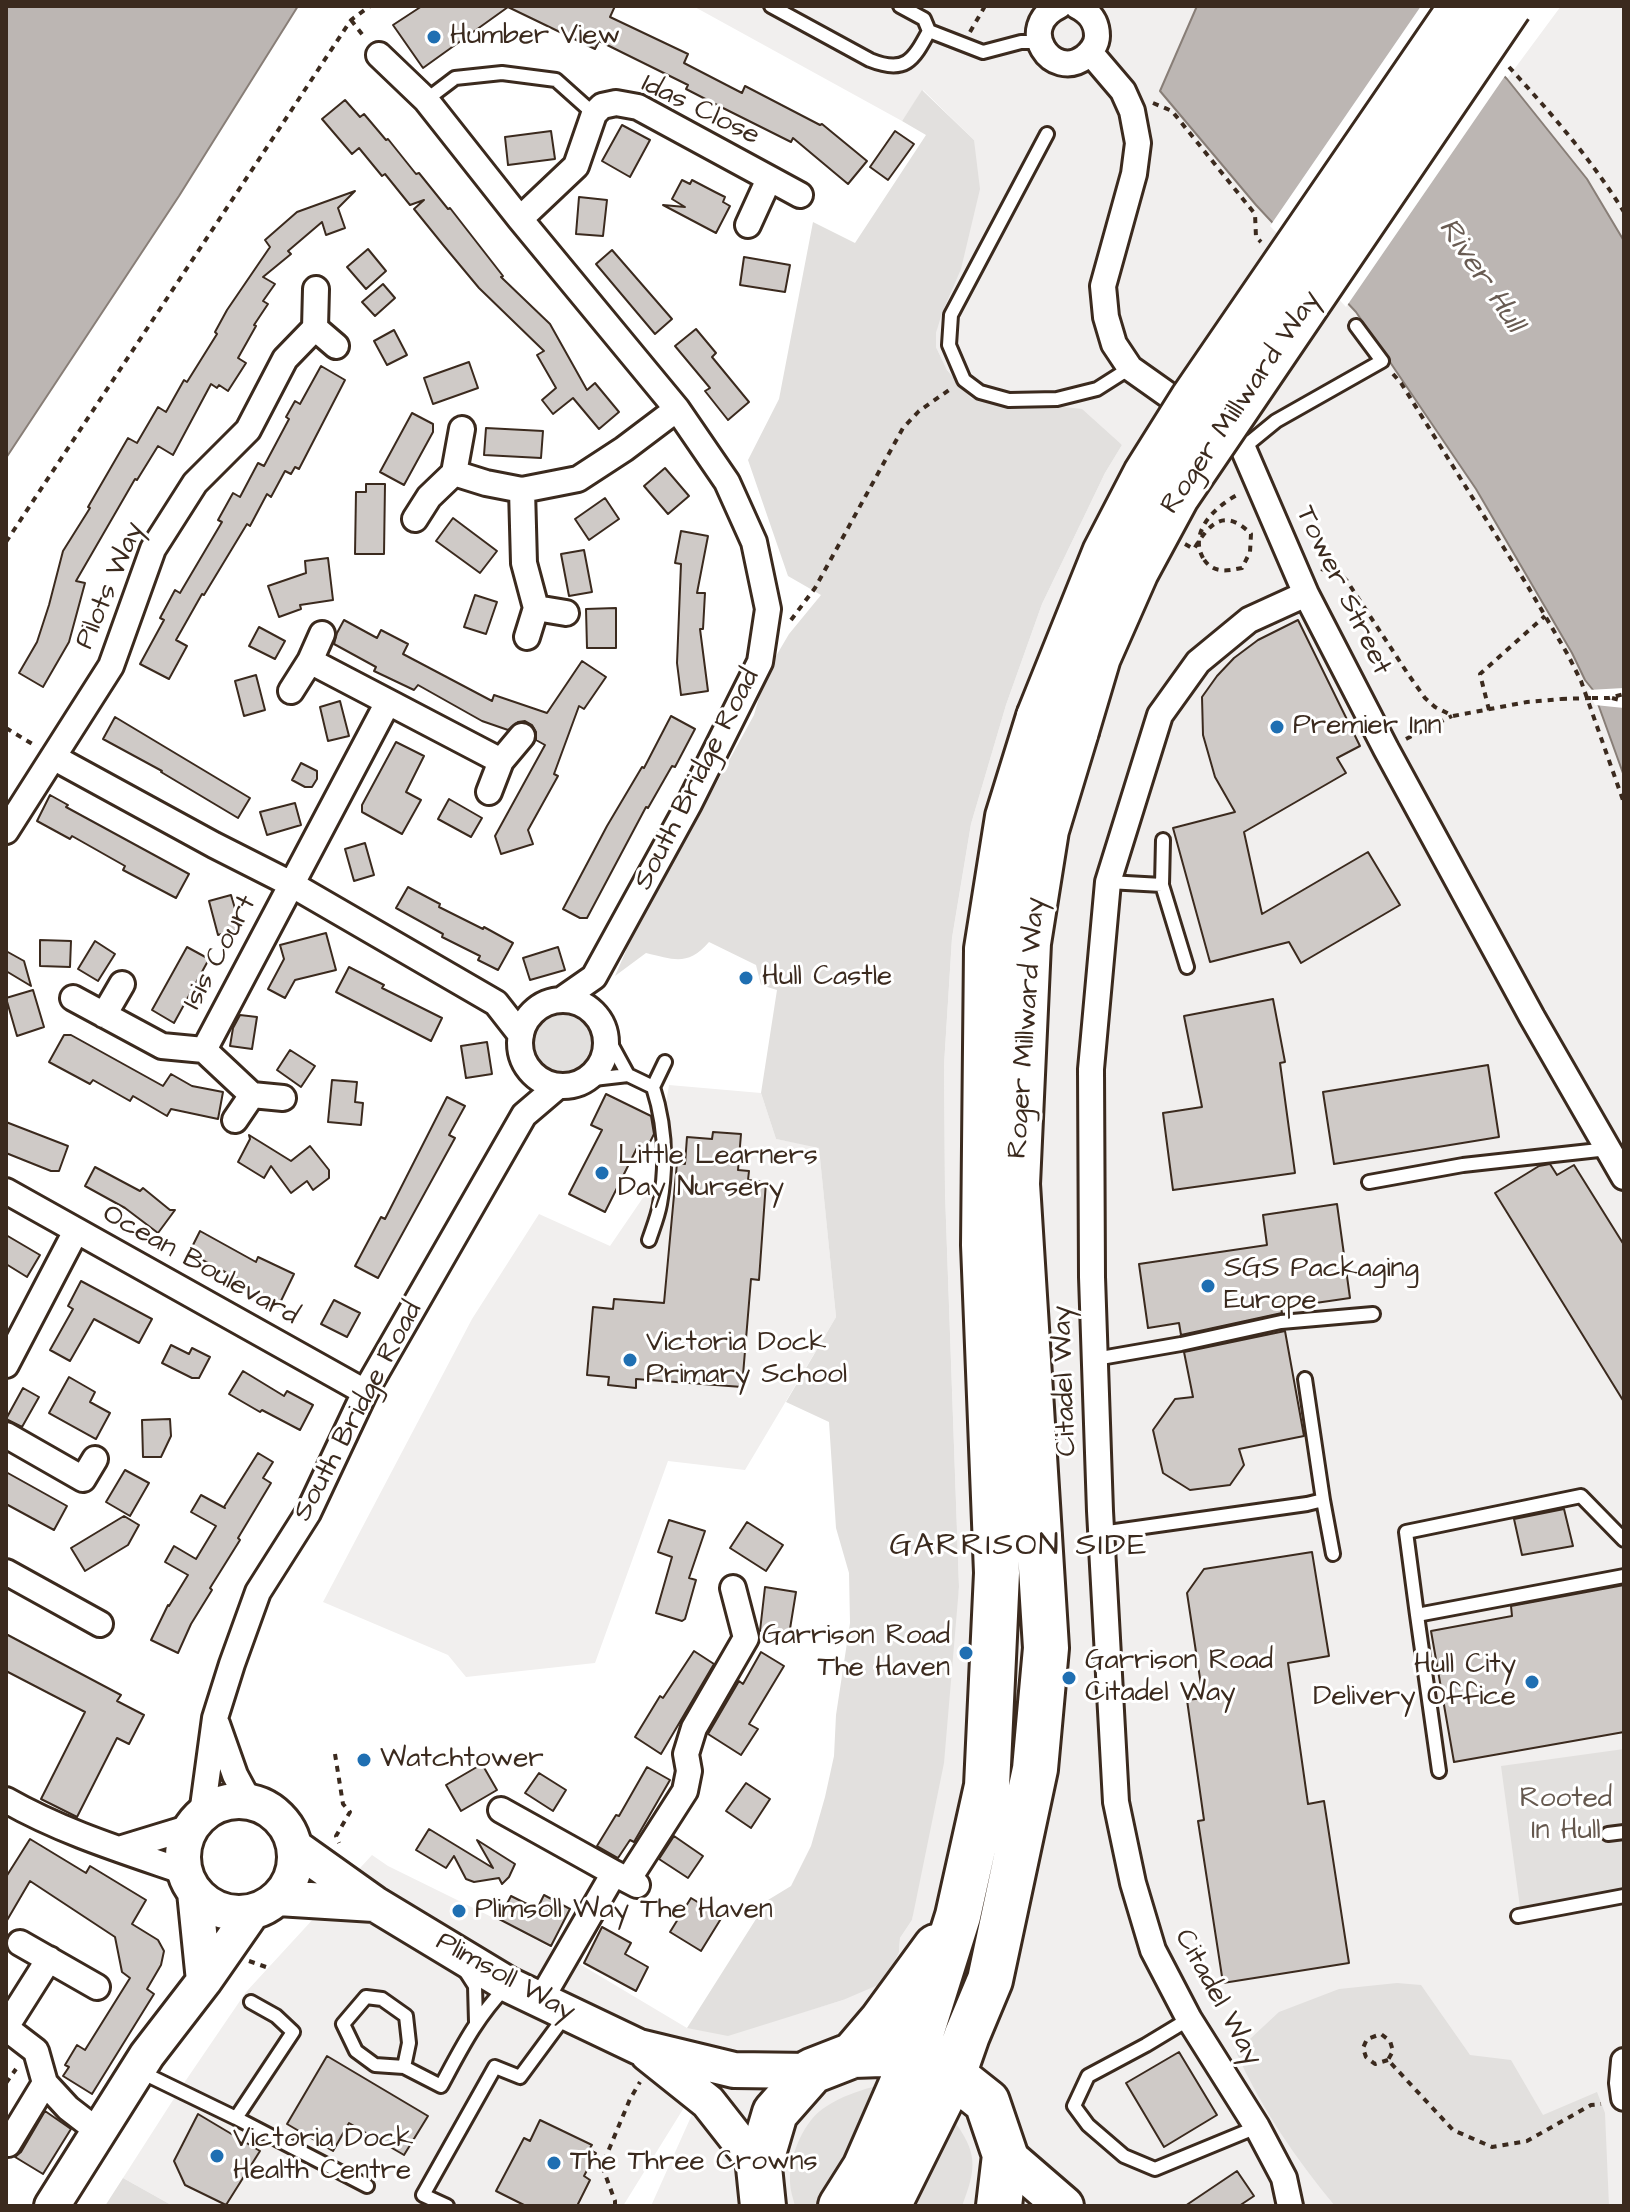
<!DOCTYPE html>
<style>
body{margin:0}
#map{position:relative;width:1630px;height:2212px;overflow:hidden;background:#fff;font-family:"Architects Daughter",sans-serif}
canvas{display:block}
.frame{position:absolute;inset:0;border:8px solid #3b2a1e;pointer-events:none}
</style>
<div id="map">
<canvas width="1630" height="2212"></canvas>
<div class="frame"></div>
</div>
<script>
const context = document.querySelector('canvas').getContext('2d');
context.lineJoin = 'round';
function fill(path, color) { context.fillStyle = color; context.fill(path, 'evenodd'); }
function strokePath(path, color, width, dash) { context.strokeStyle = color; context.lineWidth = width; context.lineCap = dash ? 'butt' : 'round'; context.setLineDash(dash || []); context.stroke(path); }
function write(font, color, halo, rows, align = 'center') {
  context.font = font + ' "Architects Daughter",sans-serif'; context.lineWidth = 6; context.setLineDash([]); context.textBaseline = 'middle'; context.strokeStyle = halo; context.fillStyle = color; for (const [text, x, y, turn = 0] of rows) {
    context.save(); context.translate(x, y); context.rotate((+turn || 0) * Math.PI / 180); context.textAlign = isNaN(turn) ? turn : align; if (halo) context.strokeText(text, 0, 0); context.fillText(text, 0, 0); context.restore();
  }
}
fill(new Path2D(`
 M693,6H1197L1160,91L1256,205L1356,312L1476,489L1572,653L1585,680L1593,690L1602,711L1624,776V2206H651L724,2043L623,2206H173L123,2178L182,2086L246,1992L372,1855L388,1866L508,1925L573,1960L687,2028L790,2016L843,2000L899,1952L900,1938L912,1920L959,1587L945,1193L944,1065L952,938L971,824L1006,705L1042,604L1105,473L1122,445L1055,406L1019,409L971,398L947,370L936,347V333L974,140L923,90L902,121Z
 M1561,6H1624V241L1587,179L1507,79Z
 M669,1085L761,1093L776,1139L819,1147L836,1317L745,1470L668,1461L595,1663L466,1677L448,1655L323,1602L472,1319L539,1214L610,1246L653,1183Z`), '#f1efee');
fill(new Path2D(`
 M922,90L974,140L980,189L961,269L942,313L936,333V347L947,370L971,398L1019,409L1055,406L1082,409L1122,445L1105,473L1042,604L1006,705L971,824L952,938L944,1065L945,1193L959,1587L944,1763L912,1920L900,1938L899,1952L885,1982L843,2000L728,2036L687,2028L768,1900L791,1886L811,1846L825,1797L834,1756L836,1715L850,1623L849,1573L836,1528L829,1422L786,1402L836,1317L819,1148L776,1139L761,1093L777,990L761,985L756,965L709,942C688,966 675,960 646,953L615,976L632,937L754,715L766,673L789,634L821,595L788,576L748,460L779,399L813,222L855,243L926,135L902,121Z
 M534 1044a29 29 0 1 1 58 0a29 29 0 1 1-58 0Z
 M1624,1749V1888L1520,1907L1501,1766Z
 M1397,1983L1421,1985L1470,2055L1511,2060L1543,2115L1597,2092L1605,2113L1609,2206H1335C1296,2159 1261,2108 1236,2052L1279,2012L1339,1989Z
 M873,2087L881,2088L827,2206H795C793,2198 790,2190 790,2182C789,2156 804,2119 827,2106C841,2097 857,2091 873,2087Z
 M952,2118C978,2153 977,2167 962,2206H908Z
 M123,2178L173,2206H105Z`), '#e2e0de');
const water = new Path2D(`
 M6,6H298L179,196L6,458Z
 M1197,6H1435L1507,79L1587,179L1624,241V776L1593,690L1585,680L1572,653L1476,489L1356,312L1256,205L1160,91Z`);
fill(water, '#bcb6b3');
strokePath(water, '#887e77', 2);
fill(new Path2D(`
 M1421,6H1440L1507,73L1346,307L1270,226Z
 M1624,688V708L1595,705L1588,690Z`), '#fff');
const building = new Path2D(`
 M422,6H615L610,17L688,54L684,63L742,93L745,86L820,125L822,124L867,161L848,184L793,138L791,142L719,106L686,89L688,85L599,41L595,49L508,7L423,68L393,25Z
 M345,100L360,117L364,114L386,140L388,139L416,174L419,173L448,209L450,208L503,276L501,277L550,324L587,390L595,383L619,412L599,429L573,398L553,414L542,400L556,388L537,355L544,351L479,288L444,246L414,209L424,200L410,205L385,174L382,176L359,148L352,154L322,119Z
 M622,125L650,140L630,177L602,161Z
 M551,131L555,159L508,165L505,137Z
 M895,131L914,144L888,180L870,167Z
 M682,180L690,184L692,180L715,192L725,197L723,202L730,206L716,233L663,205L685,207L672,199Z
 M355,191L338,208L345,228L326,235L322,222L288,251L291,254L263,277L275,284L263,301L268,304L254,325L256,326L238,358L246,363L228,391L219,385L217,388L211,384L173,455L158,446L137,480L135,479L76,581L85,583L69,642L43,687L19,673L37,642L49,605L63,551L90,508L88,507L128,438L137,443L158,407L166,412L184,380L187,382L217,334L215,332L227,310L270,247L265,240L297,212Z
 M579,197L607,200L603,236L576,234Z
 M368,249L386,271L366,289L347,267Z
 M612,250L672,319L655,334L596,264Z
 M744,257L790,265L785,292L740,285Z
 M383,284L395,298L375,316L362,302Z
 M696,329L716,353L712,357L749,402L728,420L705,391L710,388L675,346Z
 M394,330L407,355L387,365L374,341Z
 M469,362L478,388L433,404L424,378Z
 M321,366L345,380L299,469L295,467L291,474L285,471L271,497L267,494L250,526L247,524L204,595L202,594L176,640L187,646L169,679L140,664L164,620L160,618L175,590L180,593L222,522L218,520L233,493L240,497L258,463L264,466L289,419L286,417L295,401L300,404Z
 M412,413L433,424V432L404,485L380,472Z
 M486,428L543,431L541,458L484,455Z
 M665,468L689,496L668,514L644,486Z
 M366,484H385L384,554H355L356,492H366Z
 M605,498L619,519L589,540L575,519Z
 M453,518L497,551L480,573L436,541Z
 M681,531L708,536L697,593H705L703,629H700L708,691L681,695L677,663L681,564L675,563Z
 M584,550L592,592L569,596L561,554Z
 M328,558L333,600L300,605L301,609L279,617L268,586L306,573L305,561Z
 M475,595L497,602L486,634L464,627Z
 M616,608V648H587L586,609Z
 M344,620L377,638L381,630L408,644L403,654L492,701L494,695L547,713L582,661L606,677L584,709L579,706L554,774L558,776L528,830L533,844L501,854L495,836L545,745L536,740V732L532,725L525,721L518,722L508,730L482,721L418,685L414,690L374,671L376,667L334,644L337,633Z
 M1298,620L1360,746L1337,758L1346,773L1244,832L1262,914L1368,852L1400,905L1301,963L1289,942L1210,962L1173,828L1235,812L1215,777L1203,735L1202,697L1217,676L1234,658L1258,640Z
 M259,627L285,641L275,659L249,646Z
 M256,675L265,710L244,716L235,681Z
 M340,701L349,736L328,741L320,707Z
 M671,716L695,729L675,767L672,766L648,808L646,807L587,918H580L563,909L607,826L642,767L644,768Z
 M115,717L250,798L238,818L161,772L162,771L103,739Z
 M396,742L424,756L406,792L421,800L402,834L362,812V805Z
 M301,763L317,771V779L312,787H305L292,780Z
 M50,795L68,805L66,807L189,874L176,898L123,870L125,866L72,836L70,839L37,821Z
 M449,799L482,818L471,837L438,819Z
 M295,803L301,825L267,835L260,812Z
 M365,843L374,875L354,881L345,849Z
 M408,887L440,904L439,907L483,929L484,927L513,943L498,970L478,960L480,956L442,937L443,934L396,908Z
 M231,895L241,929L218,935L209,901Z
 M326,933L336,970L295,980L285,998L268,989L284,959L280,945Z
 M40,940L71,941L70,967L40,966Z
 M95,941L115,954L98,981L78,969Z
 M187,947L209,959L174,1023L152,1010Z
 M558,947L565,970L530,980L523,958Z
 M6,951L24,961L31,986L6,971Z
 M349,967L384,985L382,988L442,1018L431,1041L336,992Z
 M33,990L44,1027L17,1036L6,998Z
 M1273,999L1285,1062L1280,1063L1295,1173L1173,1190L1163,1113L1202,1107L1184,1016Z
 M240,1015L257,1017L252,1049L230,1046L233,1028Z
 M64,1035H71L163,1086L171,1074L192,1086L223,1092L218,1119L171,1109L167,1116L133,1096L130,1101L93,1080L90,1084L49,1062Z
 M487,1042L492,1074L466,1078L461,1046Z
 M290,1050L315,1066L301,1087L277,1070Z
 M1488,1065L1499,1137L1334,1164L1323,1092Z
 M332,1080L357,1082L355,1102L363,1103L361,1125L328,1122Z
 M606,1094L651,1116L654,1134L645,1152L637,1148L605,1212L569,1194L602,1130L591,1125Z
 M447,1097L465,1106L449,1135L455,1138L378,1278L355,1266L381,1217L385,1219Z
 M6,1122L68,1146L59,1171H51L6,1153Z
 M713,1132L741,1134L738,1170L749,1171L748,1180L766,1182L759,1280L751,1279L742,1387L636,1379V1388L608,1385L609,1377L587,1375L593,1307L613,1309L614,1299L664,1303L677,1163L685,1164L687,1137L712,1139Z
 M249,1135L291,1161L310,1146L329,1170V1178L313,1190L307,1181L291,1193L271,1166L264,1178L238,1162L250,1139Z
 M1550,1164L1557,1175L1574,1165L1624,1245V1402L1495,1193L1539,1166Z
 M95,1167L140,1191L143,1188L170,1210H175L158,1233L125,1208L85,1186Z
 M1337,1204L1350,1298L1281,1308L1282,1313L1181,1335L1179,1323L1148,1328L1139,1264L1267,1245L1263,1215Z
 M200,1231L256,1262L258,1257L294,1274L278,1307L242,1290L246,1283L189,1253Z
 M6,1235L40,1255L27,1277L6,1264Z
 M81,1281L152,1319L139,1343L94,1319L70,1361L50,1350L73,1309L68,1306Z
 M334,1300L360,1313L347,1337L321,1324Z
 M1285,1331L1304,1436L1239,1449L1244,1465L1230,1485L1190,1490L1163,1473L1153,1430L1175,1399L1193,1397L1184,1352Z
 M171,1345L189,1354L192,1348L210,1357L199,1378H192L162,1363Z
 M243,1371L284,1396L287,1391L313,1405L300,1430L262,1410L260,1412L229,1394Z
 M69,1377L95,1392L90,1402L110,1413L96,1439L49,1413Z
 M23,1388L39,1397L22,1427L6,1419Z
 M170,1419L171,1436L161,1457H143L142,1420Z
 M258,1453L273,1462L263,1478L271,1483L238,1538L240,1540L210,1588L212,1590L191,1624L178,1653L151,1640L168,1605L169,1606L188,1575L165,1562L174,1546L196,1559L216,1526L191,1512L201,1495L225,1508L224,1507Z
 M125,1470L149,1483L130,1516L106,1502Z
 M6,1472L67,1506L54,1530L6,1504Z
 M1564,1509L1573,1546L1522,1555L1514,1519Z
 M124,1516L139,1525L128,1545L85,1571L71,1548Z
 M669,1520L705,1531L689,1578L696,1580L685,1619L682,1621L656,1613L672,1557L658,1552Z
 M747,1522L783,1545L766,1571L730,1548Z
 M1312,1552L1329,1656L1288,1663L1308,1804L1324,1801L1349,1963L1223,1983L1198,1821L1204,1820L1187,1700L1203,1698L1187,1593L1204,1569Z
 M1624,1585V1732L1454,1762L1431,1631L1512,1616L1511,1606Z
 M765,1587L796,1592L789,1635L760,1631Z
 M6,1634L121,1695L117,1701L144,1715L129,1744L117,1738L77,1817L41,1799L85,1712L6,1671Z
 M694,1651L714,1664L661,1754L635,1737L660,1696L663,1698Z
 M761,1652L784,1666L749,1724L758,1729L741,1755L708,1734L739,1681L743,1684Z
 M482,1764L497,1790L461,1811L446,1785Z
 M647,1767L670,1780L634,1842L630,1840L618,1858L597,1846L616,1815L619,1816Z
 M539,1773L566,1790L553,1811L525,1793Z
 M746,1783L770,1799L751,1828L726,1811Z
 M429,1829L493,1868L477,1840L515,1864L509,1877L502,1884L499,1878L474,1882L466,1879L454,1856L446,1868L416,1850Z
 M674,1836L703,1856L688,1878L659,1859Z
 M30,1839L86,1873L90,1866L146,1900L132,1924L158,1940L164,1951L161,1965L147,1989L154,1994L92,2094L63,2076L69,2067L65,2065L77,2045L85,2050L130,1978L122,1972L115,1937L30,1881L6,1922V1877Z
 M544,1895L570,1909L551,1946L499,1919L511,1896L537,1909Z
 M691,1898L722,1917L701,1951L670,1932Z
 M602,1927L631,1943L625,1954L648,1967L636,1991L584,1963Z
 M1179,2052L1217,2115L1164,2147L1126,2083Z
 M327,2056L428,2116L404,2155L349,2123L333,2151L287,2124Z
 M45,2111L71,2129L43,2174L15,2157L21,2152Z
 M198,2114L260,2151L226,2205L185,2185L174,2161Z
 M540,2120L592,2145L589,2149L596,2153L584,2176L590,2180L577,2206H526L496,2191L524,2138L530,2141Z
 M1237,2171L1254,2196L1239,2206H1185Z`);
fill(building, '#cfcac7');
strokePath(building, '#3b2a1e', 2);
const lane = new Path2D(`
 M771,6L870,60C905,74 913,61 929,31
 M900,6L924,19L929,31L983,52L1021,42H1039
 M426,100L455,78L502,73L556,80L594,114
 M1047,134L951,315L949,345L964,380L980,392L1009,400L1057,399L1097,389L1130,368
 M1243,448L1276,421L1382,361L1356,326
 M1108,882L1162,885L1187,967
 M1162,885L1163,840
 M604,1031L628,1075
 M585,1080L628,1075L653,1087
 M1369,1182L1463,1165L1608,1149
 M649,1240C653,1228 658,1216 660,1204C667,1165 665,1124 653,1087L665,1062
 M1095,1359L1181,1344L1281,1322L1373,1314
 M1305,1379L1323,1500
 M1101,1533L1307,1504L1323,1500L1333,1554
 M1624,1540L1581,1496L1406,1532L1417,1615L1624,1576
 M1417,1615L1439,1771
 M1608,1834L1624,1832
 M1518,1916L1624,1896
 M466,1972L475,1986L476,2022
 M1189,2019L1146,2045L1088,2076L1074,2106L1088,2125L1124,2156L1155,2169L1257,2127
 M404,2067L409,2043L406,2016L382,1999L366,1997L343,2024L356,2051L375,2065L404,2067L441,2086C461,2049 476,2018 506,1987
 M141,2072L236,2118L367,2186
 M236,2118L293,2032L276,2016L251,2002
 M447,2206L423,2195L495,2067L520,2077L565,2016`);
const street = new Path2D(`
 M1059,6C1015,27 1052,82 1085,57C1091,52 1097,44 1097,36C1097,21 1089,12 1077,6
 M379,55L426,100L520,219L677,409L727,482L754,542L768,609L760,662L689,804L594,977L561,1000
 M1087,56L1094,57L1123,91L1132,111L1138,143L1134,174L1103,286L1106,317L1114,344L1130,368L1243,448L1306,594L1386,749L1532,1017L1624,1177
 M520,219L576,166L594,114L602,106L616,103L638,107L800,195
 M748,225L769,179
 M315,328L336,346
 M454,473L486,483L522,490L578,479L624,449L677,409
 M522,490L524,563L536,608
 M415,519L429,497L454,473L462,429
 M527,637L536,608L566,613
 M310,661L501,761
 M291,691L310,661L322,634
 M53,757L214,845L291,884L496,1003L521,1035
 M489,792L501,761L522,736
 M6,831L111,666L153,549L195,483L248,430L285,359L315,328L316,289
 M73,998L162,1046L204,1050L252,1095
 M520 1043a43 43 0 1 1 86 0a43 43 0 1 1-86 0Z
 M104,1015L122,984
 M204,1050L388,702
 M235,1120L252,1095L283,1098
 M6,1191L365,1392
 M6,1365L76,1231
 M6,1435L83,1479L95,1459
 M6,1572L100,1624
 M217,1724L235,1775L249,1801
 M6,1800C62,1832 124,1851 185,1872
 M501,1810L614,1873
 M202,1814L215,1718L232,1664L258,1592L308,1513L365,1392L524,1115L558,1086
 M119,1849L191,1827
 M628,1880L685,1791L689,1771L686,1754L694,1728L746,1638L733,1588
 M20,1943L97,1987
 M540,2001L614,1873L637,1885
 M6,2027L49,1959
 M6,2028L36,2051L45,2083L68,2108L99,2132
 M1624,2061L1622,2083L1624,2098
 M8,2144L45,2083
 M1290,2206L1284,2178L1257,2127L1189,2019L1153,1950L1133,1883L1116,1802L1100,1511L1092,1277L1091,1069L1108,882L1160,715L1198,662L1249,620L1306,594`);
const secondary = new Path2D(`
 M183 1857a56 56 0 1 1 112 0a56 56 0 1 1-112 0Z
 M295,1847L375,1904L509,1985L639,2047L734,2070L812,2071
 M195,1892L204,1981
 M278,1898L374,1904
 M648,2054L708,2102L759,2167
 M52,2206L147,2055L204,1981L252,1912`);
const primary = new Path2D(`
 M1005,2155L1064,2206`);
const highway = new Path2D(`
 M853,2055L882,2021L936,1947
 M763,2206L759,2167L775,2113L812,2071L853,2055L882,2054L914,2056L953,2075L987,2102L1005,2155L999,2206
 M841,2206L865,2168L914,2056L958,1916L987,1786L997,1573L984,1245L987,949L1008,817L1039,717
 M888,2206L953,2075L967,2035L990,1980L1035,1769L1046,1648L1017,1184L1028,943L1046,830L1076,731`);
strokePath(lane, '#3b2a1e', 18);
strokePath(street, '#3b2a1e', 30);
strokePath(secondary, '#3b2a1e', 40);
strokePath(primary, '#3b2a1e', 44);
strokePath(highway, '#3b2a1e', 50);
strokePath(new Path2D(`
 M351,20L365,38
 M970,32L985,6
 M1509,67C1551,113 1591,159 1624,212
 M1153,103L1172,111L1255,214L1256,237L1261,242
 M1393,374L1401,383L1527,585L1568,655L1581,681L1624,803
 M6,542L351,20L370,6
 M1203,558C1188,531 1217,505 1239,494
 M1321,569L1339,573L1347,581L1408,674L1425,698L1435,707L1453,716L1527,702L1561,699
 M791,620L815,588L903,428L919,411L949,390
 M1592,698H1609L1624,694
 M1612,698L1624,701
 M1489,710L1480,674L1545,616
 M6,728L34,745
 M1406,739L1452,716
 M335,1754L343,1804L350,1812L336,1836L339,1843
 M249,1961L266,1967
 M1388,2060L1375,2064L1366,2057L1363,2048L1367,2039L1381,2034L1390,2041L1393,2051L1388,2060L1453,2130L1492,2147L1527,2141L1591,2105L1601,2104
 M6,2083L16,2069
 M615,2206V2201L602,2166L630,2099L640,2082`), '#3b2a1e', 4, [6, 6]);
strokePath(lane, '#fff', 12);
strokePath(street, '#fff', 24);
strokePath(secondary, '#fff', 34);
strokePath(primary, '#fff', 38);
strokePath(highway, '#fff', 44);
const highwayBridge = new Path2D(`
 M1039,717L1105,553L1146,474L1193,399L1462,6
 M1076,731L1098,657L1136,571L1176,497L1509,6`);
strokePath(highwayBridge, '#3b2a1e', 50, []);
strokePath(new Path2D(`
 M1185,544L1194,549C1210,522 1225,508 1251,534L1250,552L1242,568C1226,571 1213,574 1203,558
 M1561,699L1592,698`), '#3b2a1e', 4, [6, 6]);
strokePath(highwayBridge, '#fff', 44);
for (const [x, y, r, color] of [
 [434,37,8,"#1f6fb2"],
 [1277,727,8,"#1f6fb2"],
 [746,978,8,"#1f6fb2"],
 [602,1173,8,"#1f6fb2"],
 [1208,1286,8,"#1f6fb2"],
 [630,1360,8,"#1f6fb2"],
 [966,1653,8,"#1f6fb2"],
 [1069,1678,8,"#1f6fb2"],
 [1532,1682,8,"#1f6fb2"],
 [364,1760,8,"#1f6fb2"],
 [459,1911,8,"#1f6fb2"],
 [217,2156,8,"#1f6fb2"],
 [554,2163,8,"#1f6fb2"]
]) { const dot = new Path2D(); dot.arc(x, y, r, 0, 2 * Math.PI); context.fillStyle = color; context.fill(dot); strokePath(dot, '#fff', 3); }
write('28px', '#3b2a1e', '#fff', [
 ["Humber View",450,37],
 ["Premier Inn",1293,727],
 ["Hull Castle",762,978],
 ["Little Learners",618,1157],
 ["Day Nursery",618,1189],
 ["SGS Packaging",1224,1270],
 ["Europe",1224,1302],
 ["Victoria Dock",646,1344],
 ["Primary School",646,1376],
 ["Garrison Road",950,1637,"right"],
 ["The Haven",950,1669,"right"],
 ["Garrison Road",1085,1662],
 ["Citadel Way",1085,1694],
 ["Hull City",1516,1666,"right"],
 ["Delivery Office",1516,1698,"right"],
 ["Watchtower",380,1760],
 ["Plimsoll Way The Haven",475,1911],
 ["Victoria Dock",233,2140],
 ["Health Centre",233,2172],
 ["The Three Crowns",570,2163]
], 'left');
write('28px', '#3b2a1e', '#fff', [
 ["Idas Close",700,111,26],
 ["Roger Millward Way",1242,403,-56],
 ["Pilots Way",111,586,-67],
 ["Tower Street",1342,591,64],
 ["South Bridge Road",698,780,-63],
 ["Isis Court",221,953,-62],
 ["Roger Millward Way",1028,1028,-86],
 ["Ocean Boulevard",200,1266,29],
 ["Citadel Way",1066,1381,-92],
 ["South Bridge Road",359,1412,-62],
 ["Plimsoll Way",505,1978,29],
 ["Citadel Way",1217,1998,61]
]);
write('28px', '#65584e', '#fff', [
 ["Rooted",1566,1800],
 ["In Hull",1566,1832]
]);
write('italic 30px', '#685b52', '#fff', [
 ["River Hull",1480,276,56]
]);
context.letterSpacing = '2px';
write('32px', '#3b2a1e', '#fff', [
 ["GARRISON SIDE",1019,1547]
]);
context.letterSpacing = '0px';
</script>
